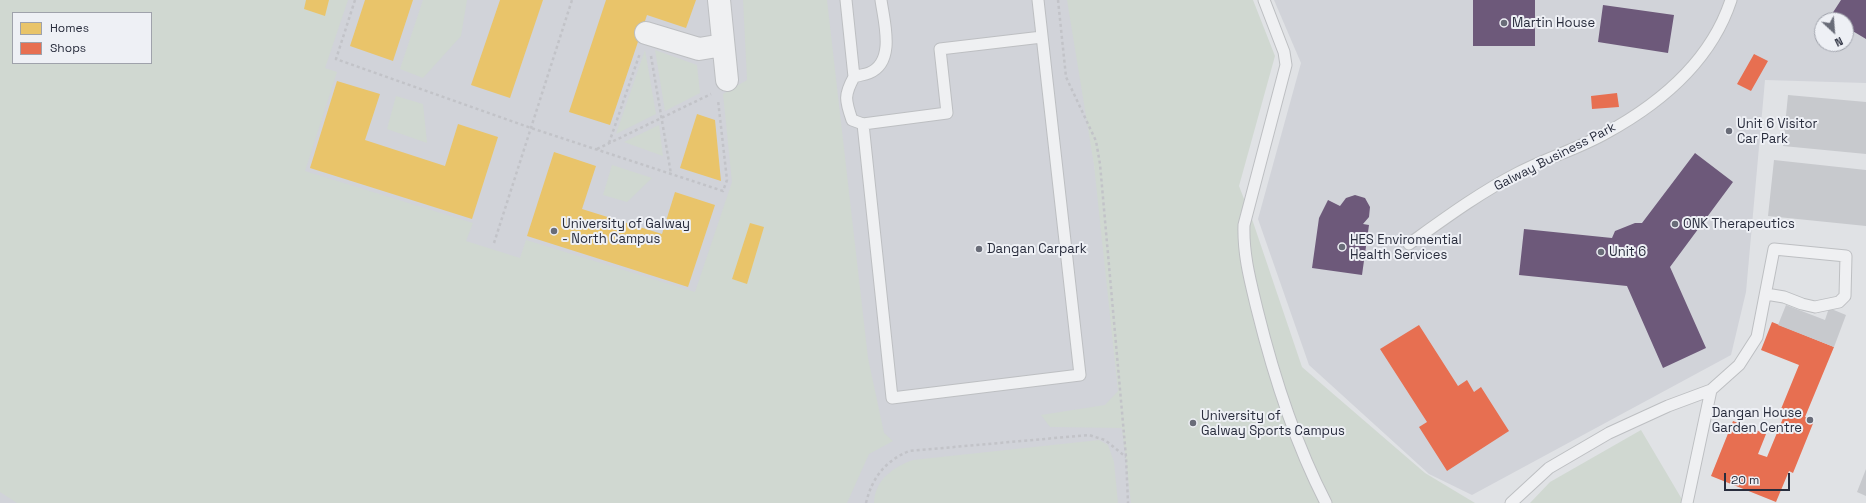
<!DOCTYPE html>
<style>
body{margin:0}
#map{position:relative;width:1866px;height:503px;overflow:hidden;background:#e0e2e5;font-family:"Space Grotesk",sans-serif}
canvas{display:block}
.legend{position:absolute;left:12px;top:12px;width:140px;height:52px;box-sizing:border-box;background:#eef0f5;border:1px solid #9fa2ab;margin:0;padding:5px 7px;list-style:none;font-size:12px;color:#292d3d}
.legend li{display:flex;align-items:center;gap:8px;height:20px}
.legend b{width:20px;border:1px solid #9fa2ab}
.north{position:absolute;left:1814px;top:12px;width:40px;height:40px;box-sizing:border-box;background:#eef0f5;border:1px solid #9fa2ab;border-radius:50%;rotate:154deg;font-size:11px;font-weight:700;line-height:16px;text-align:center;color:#292d3d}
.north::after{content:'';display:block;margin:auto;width:14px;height:18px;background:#696c78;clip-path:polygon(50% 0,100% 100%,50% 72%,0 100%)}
.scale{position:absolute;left:1724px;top:473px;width:66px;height:18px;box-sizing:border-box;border:2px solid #292d3d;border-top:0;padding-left:5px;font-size:12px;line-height:14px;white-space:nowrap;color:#292d3d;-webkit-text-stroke:3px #eef0f5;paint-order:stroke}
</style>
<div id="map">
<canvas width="1866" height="503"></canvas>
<ul class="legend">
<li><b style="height:11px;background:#e9c46a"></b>Homes</li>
<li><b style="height:11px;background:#e76f51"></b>Shops</li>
</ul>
<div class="north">N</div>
<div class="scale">20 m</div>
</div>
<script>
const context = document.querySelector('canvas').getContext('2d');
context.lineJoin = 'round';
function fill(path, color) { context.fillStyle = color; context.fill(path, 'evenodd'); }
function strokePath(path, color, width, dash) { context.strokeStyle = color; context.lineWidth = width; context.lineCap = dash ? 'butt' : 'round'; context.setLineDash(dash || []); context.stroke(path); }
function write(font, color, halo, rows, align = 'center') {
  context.font = font + ' "Space Grotesk",sans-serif'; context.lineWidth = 4; context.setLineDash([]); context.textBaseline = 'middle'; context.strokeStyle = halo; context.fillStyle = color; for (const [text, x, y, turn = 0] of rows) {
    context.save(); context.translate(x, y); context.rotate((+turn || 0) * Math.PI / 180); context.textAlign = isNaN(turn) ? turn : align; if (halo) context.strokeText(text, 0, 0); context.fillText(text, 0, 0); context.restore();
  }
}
fill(new Path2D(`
 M0,0H1073L1138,503H0ZM13,13H151V63H13Z
 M1274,0H1866V83L1765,80L1746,292L1731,355L1472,495L1429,474L1309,365L1258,219L1301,63ZM1822,20H1846V44H1822Z`), '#d1d3d9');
fill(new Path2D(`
 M0,0H348L325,68L337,72L305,171L473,223L466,241L520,258L526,240L695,292L732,182L723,94L747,80L743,0H827L868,358L884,433L893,441L869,454L847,503H17L0,492ZM13,13H151V63H13Z
 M423,0H467L461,36L423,78L400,69Z
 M1067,0H1253L1275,56L1239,186L1253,222L1302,367L1425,473L1475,503H1131L1122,428L1050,427L1041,415L1105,405L1118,391L1094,165Z
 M645,50L656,114L616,134Z
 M655,50L697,65L700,93L665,111Z
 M396,96L423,104L427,143L387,129Z
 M659,125L663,156L624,142Z
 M612,165L652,178L627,202L603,195Z
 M1641,430L1683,501L1682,503H1530L1550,482Z
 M1099,440L1108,445L1114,462L1118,503H874C875,479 894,467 913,460Z`), '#d0d8d1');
fill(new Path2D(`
 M306,0H329L325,16L304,9Z
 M365,0H413L393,61L350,46Z
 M500,0H543L510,98L471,85Z
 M606,0H696L686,28L647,15L610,125L569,112Z
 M337,81L380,94L365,140L445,166L458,124L498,137L472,219L310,168Z
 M697,114L715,120L721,181L680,168Z
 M554,152L596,166L582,209L662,234L675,192L715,205L688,287L527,236Z
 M750,223L764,227L747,284L732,279Z`), '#e9c46a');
fill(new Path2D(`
 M1754,54L1768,61L1751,91L1737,84Z
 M1617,93L1619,107L1592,109L1591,96Z
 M1772,322L1834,347L1805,417L1814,421L1793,473L1789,471L1776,502L1711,476L1733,421L1766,434L1758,454L1767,457L1786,411L1781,409L1799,365L1761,350Z
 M1419,325L1458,386L1467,380L1474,392L1481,387L1509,431L1447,471L1419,427L1427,422L1380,349Z`), '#e76f51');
fill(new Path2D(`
 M1473,0H1535V46H1473Z
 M1841,0H1866V39L1846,27V20H1835L1830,17Z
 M1603,5L1674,15L1668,53L1598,42Z
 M1695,153L1733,182L1670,267L1706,348L1663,368L1627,286L1519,275L1524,229L1612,238L1615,231L1635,223H1642Z
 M1355,195L1365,198L1370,207L1369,217L1363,224L1369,225L1362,275L1312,268L1319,218L1328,200L1340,206L1346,198Z`), '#6d597a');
fill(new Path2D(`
 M1788,95L1866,102V154L1783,146Z
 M1774,160L1866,170V226L1768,216Z
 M1786,305L1825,320L1829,308L1846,315L1834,347L1778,325Z
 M1866,469V496L1857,492Z`), '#c7c9cd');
const service = new Path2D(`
 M846,0L854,77C859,75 864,75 869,73C896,62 884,22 881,0
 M1264,0L1284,52L1286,65L1244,225C1243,254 1250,280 1257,309C1273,374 1295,443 1326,503
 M854,77C844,95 845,100 852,120L863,124L892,398L1080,375L1038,0
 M863,124L947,113L940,49L1042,37
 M1409,244C1444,219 1479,193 1518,173C1546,158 1578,149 1606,133C1661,103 1711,61 1731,0
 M1511,503L1549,468L1609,433L1668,406L1711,390
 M1687,503L1711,390L1739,365L1757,337L1774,249L1846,256L1845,296L1839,302L1815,307L1802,304L1784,297L1766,294`);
const minor = new Path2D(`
 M719,0L727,80
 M646,33L699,49L723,45`);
strokePath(service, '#bdbfc2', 13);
strokePath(minor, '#bdbfc2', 24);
strokePath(new Path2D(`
 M355,0L336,59L531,128L723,191L727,180L718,100
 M1058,0L1066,77L1096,141L1100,164L1126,457L1128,503
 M651,56L671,174
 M609,143L640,53
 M597,149L711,94
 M494,243L572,0
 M866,503C872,478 885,461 909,451L1089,435L1105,440L1126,457`), '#c2c3c8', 2.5, [3, 3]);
strokePath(service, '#eff0f2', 11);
strokePath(minor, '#eff0f2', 22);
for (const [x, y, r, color] of [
 [1504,23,4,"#696c78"],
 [1729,131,4,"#696c78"],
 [1675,224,4,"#696c78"],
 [554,231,4,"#696c78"],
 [1342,247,4,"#696c78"],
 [979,249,4,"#696c78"],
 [1601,252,4,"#696c78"],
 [1810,420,4,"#696c78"],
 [1193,423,4,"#696c78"]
]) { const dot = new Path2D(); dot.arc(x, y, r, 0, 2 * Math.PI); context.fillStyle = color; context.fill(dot); strokePath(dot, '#eef0f5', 1.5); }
write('13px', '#292d3d', '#eef0f5', [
 ["Martin House",1512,23],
 ["Unit 6 Visitor",1737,124],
 ["Car Park",1737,139],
 ["University of Galway",562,224],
 ["- North Campus",562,239],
 ["ONK Therapeutics",1683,224],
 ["HES Enviromential",1350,240],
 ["Health Services",1350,255],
 ["Dangan Carpark",987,249],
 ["Unit 6",1609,252],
 ["Dangan House",1802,413,"right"],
 ["Garden Centre",1802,428,"right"],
 ["University of",1201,416],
 ["Galway Sports Campus",1201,431]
], 'left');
write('13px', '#292d3d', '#eef0f5', [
 ["Galway Business Park",1555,157,-27]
]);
</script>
